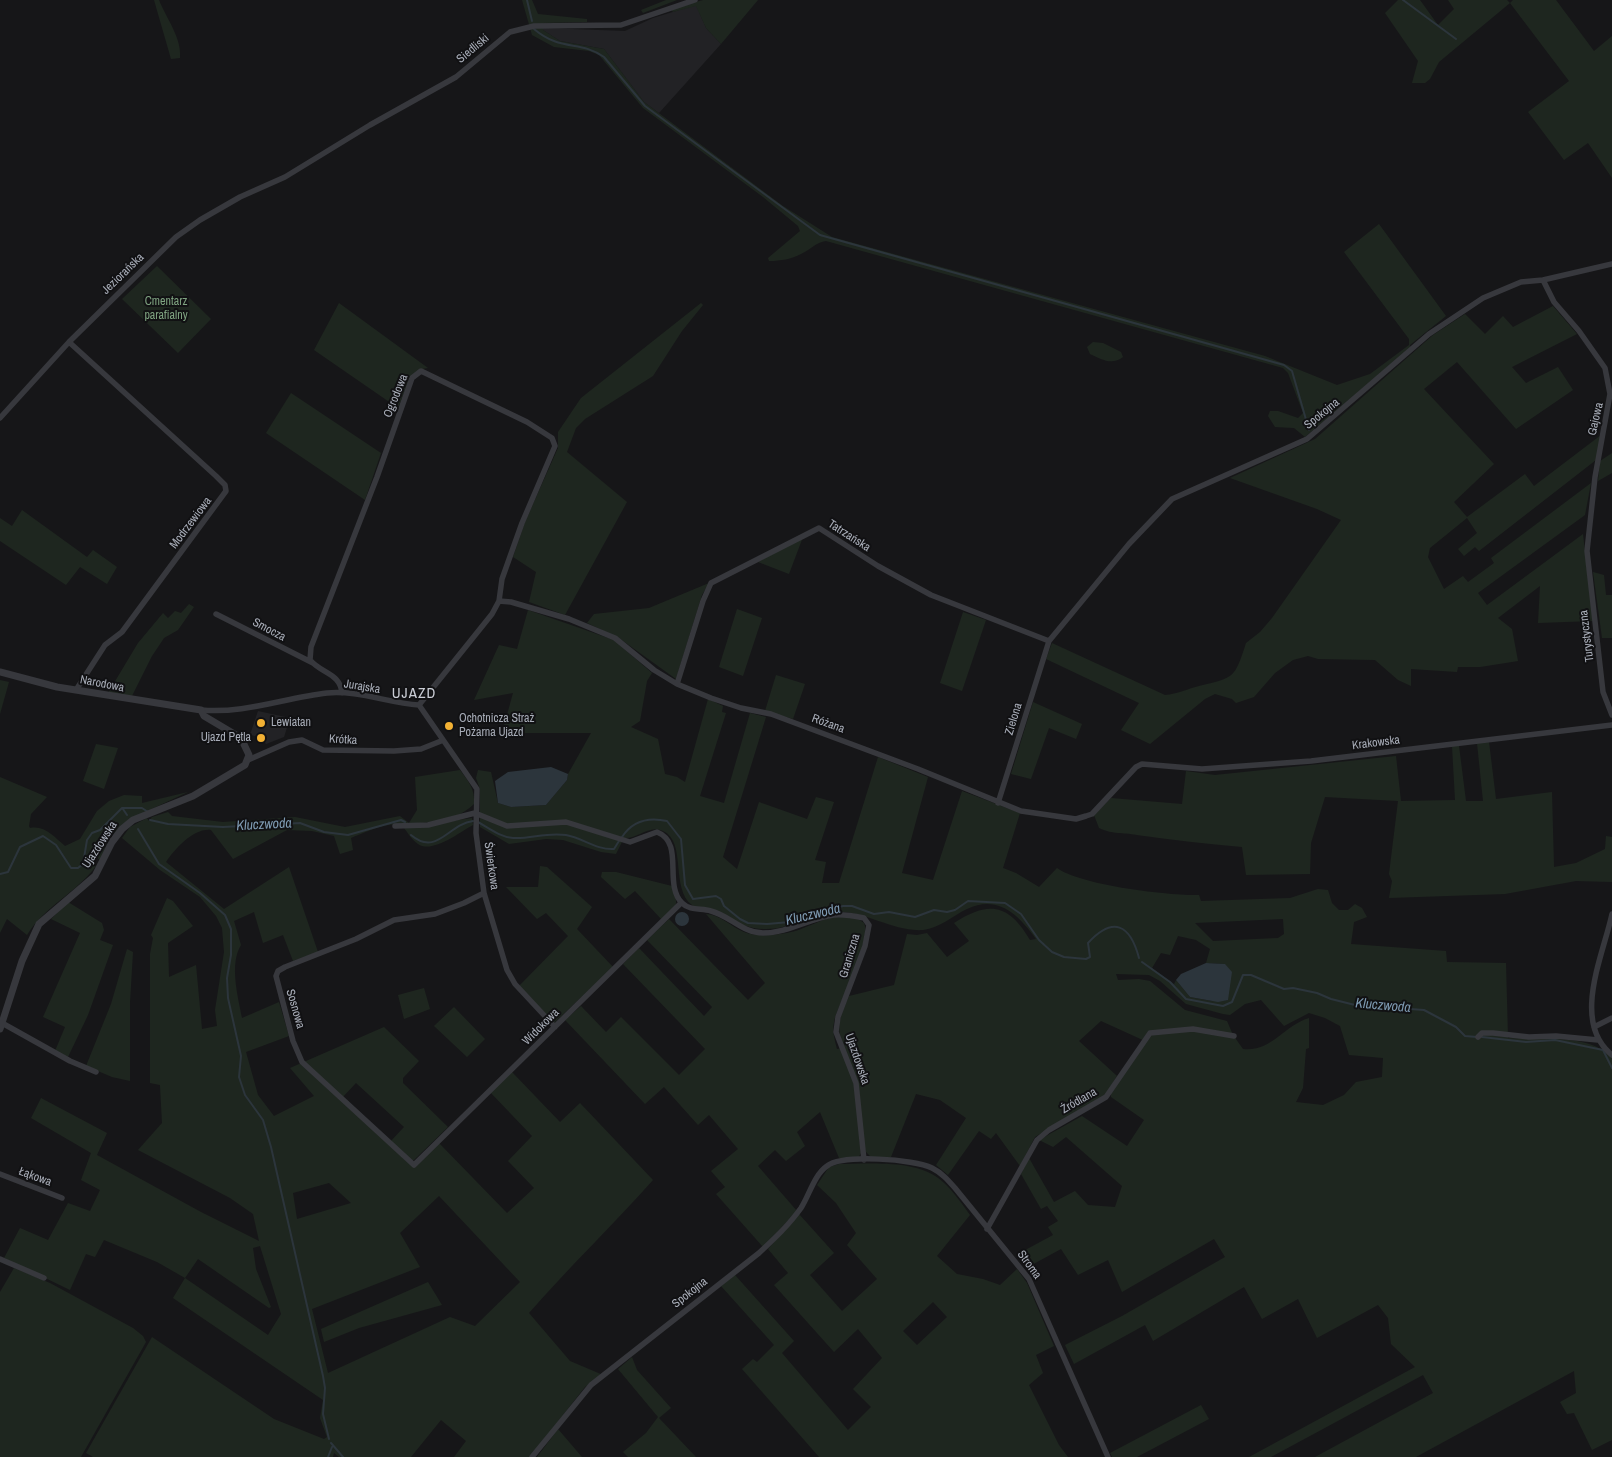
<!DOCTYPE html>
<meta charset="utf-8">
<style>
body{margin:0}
canvas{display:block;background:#161618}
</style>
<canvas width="1612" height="1457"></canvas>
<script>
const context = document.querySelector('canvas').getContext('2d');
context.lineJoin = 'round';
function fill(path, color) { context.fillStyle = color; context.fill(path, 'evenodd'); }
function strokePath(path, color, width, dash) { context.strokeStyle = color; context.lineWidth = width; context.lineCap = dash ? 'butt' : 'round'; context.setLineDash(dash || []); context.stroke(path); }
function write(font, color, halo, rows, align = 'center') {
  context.font = font + ' "Archivo Narrow",sans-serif'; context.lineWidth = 4; context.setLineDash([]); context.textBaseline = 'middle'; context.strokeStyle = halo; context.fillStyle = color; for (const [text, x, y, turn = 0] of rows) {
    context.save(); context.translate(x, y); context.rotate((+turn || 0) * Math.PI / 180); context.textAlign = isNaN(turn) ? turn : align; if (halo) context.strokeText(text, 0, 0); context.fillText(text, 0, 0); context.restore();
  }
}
fill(new Path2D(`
 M696,5L706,28L721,44L659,113L644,102L604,49L560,41L543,30V28L625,31L653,18Z
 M258,711L290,718L284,737L266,744L262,738L244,733L251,732Z`), '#222225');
fill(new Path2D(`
 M154,0H159C166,18 182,38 180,58L171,59Z
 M522,0H532L538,14L587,19V22L544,23L543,30L560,41L604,49L644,102L783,206L832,237L1265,356L1337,385L1370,374L1409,345V339L1344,252L1379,224L1446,316L1410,345V348L1305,437L1294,428L1275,427L1268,416L1270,411H1278L1298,418L1303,413L1288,373L1283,368L826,241C816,242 810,250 801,254C791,259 781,261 769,261L768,258L800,231L798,226L763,197L643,108L599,55L589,51L554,47L532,35Z
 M666,0H677L643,13L641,10Z
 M703,0H758L721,44L706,28L696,6L673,12L671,9Z
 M1398,0H1420L1438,25L1454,9L1448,0H1507L1510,3L1513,0H1556L1594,51L1612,36V178L1588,143L1564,160L1528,112L1569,81L1510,3L1439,62L1430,79L1425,83H1412L1418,61L1385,13Z
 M157,266L211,319L178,353L122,299Z
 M339,303L428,368C409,369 405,393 398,408L314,350Z
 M701,303L703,305L682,331L653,376L585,419L576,428L567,452L627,502L565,615L529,602L536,572L513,557L525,522L558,448V432L581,398Z
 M1553,306L1577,334L1512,367L1526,383L1558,367L1573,390L1516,429L1457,362L1424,389L1494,464L1454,502L1467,517L1525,474L1534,486L1601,435L1596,460L1479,551L1475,547L1464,556L1458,549L1477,533L1467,518L1430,548L1428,557L1444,589L1463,576L1468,582L1494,563L1491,558L1591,483L1585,515L1478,593L1487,605L1583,534L1593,621L1538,623L1540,586L1498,618L1512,629L1518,661L1480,667H1458L1457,672L1411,669V686L1398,680L1375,660L1318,659L1308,656L1293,660L1275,673L1254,697L1236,703L1232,699L1215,694L1205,699L1150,744L1121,730L1139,703L1046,659L1052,643L1165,695C1178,694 1187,689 1199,686C1234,678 1235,678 1246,643L1260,632L1272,618L1341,520L1317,509L1230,478L1315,439L1433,335L1465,314L1485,334L1503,316L1513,327Z
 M1093,342L1103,343L1121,352L1123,357C1112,366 1101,359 1090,354L1087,347Z
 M291,393L381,453L365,500L266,433Z
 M1612,453V473L1598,481L1600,461Z
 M22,510L87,557L93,550L117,567L107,584L80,567L66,585L0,541V518L12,526Z
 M803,537L789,574L758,562Z
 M1593,572L1604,575L1606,595H1612V638H1602Z
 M709,583L702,595L676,679L619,638L587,623L594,614L649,608Z
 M189,604L194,607L178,630L164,638L152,656L132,696L108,693L138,643L163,613L168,618L175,611L181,613Z
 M737,609L762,618L743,676L719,667Z
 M528,610L614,640L652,673L647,681L640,721L631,727L658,739L665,774L677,777L685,782L708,699L723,706L722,712L726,713L700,796L724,803L750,713L766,717L723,857L737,869L759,802L807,819L816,797L834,802L815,860L826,862L822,883H839L878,757L928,777L902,873L933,880L962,791L1020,813L1003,868L1016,873L1039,887L1057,868C1080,885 1169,896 1199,895L1201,901L1290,898L1318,889L1328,890L1332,903L1339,910H1348L1355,904L1362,908L1367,917L1354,922L1351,944L1446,951L1447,962L1506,963L1508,1038C1541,1040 1587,1033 1612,1057V1440L1592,1450L1574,1413L1567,1414L1560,1402L1576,1393L1574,1371L1416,1457H1315L1433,1393L1423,1375L1271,1457H1249L1415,1367L1391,1344L1388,1318L1378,1305L1317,1338L1298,1299L1262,1319L1244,1287L1153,1341L1145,1325L1074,1364L1065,1345L1122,1316L1225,1257L1214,1239L1122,1292L1108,1260L1078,1275L1061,1249L1028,1267L1016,1255L1053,1235L1048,1227L1058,1221L1047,1206L1041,1209L1021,1174L1029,1158L1054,1202L1075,1191L1088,1205L1115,1207L1122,1186L1066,1137L1053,1147L1039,1140L1082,1116L1127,1146L1144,1120L1111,1097V1093L1145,1041L1101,1021L1079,1041L1117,1076L1106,1094L1035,1137L1020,1166L996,1133L991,1139L979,1131L948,1175L936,1165L966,1118L940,1100L916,1094L891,1157H871L866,1152L859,1135L861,1153L858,1158H839L820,1112L797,1132L805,1146L786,1161L775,1150L758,1166L797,1211L763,1247L716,1194L725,1187L711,1171L738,1149L709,1115L698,1125L664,1087L645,1104L565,1020L581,1006L606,1032L621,1017L679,1075L705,1049L623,964L639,948L704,1016L712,1007L647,940L669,919L748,1000L765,983L706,914C721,915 731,927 744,932C756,937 774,935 787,933C811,929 840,904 864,923C872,941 839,1001 834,1022C832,1031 835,1041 837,1049L843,1048C836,1025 840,1017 849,996L894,985L907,934L917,935L927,933L947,957L969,941L954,923C989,900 1009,904 1030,940L1036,939C1019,916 999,894 967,909C952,916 940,928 923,930C892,932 865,910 834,912C810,914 789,930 764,929C750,929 737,923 724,918C715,914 701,911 692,905C670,889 687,841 663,831C649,824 638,839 624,838L616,854L601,852L563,840L546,839L509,844L480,827V789L476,778L478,770L491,772L498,803L511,807L546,805L567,780L568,774L591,733H502L513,693L474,700L499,645L517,649ZM1283,919L1284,934L1278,938L1213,941L1195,923ZM1178,936L1196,940L1210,949L1206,963L1225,964L1228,1000L1212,1001L1190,997L1176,980L1174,984L1152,968L1161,953L1170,955ZM1116,974L1149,975L1160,981L1186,1004L1223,1014L1230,1015L1245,1004L1261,1000L1284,1026L1309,1013L1325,1018L1340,1026L1349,1055L1383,1058L1382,1077L1356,1082L1344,1095L1323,1105L1296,1102L1303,1088L1306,1049L1309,1048V1018C1283,1026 1272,1052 1243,1049L1233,1035L1227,1021L1185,1010L1150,981L1139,979L1118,980Z
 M963,612L986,620L962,691L940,683Z
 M776,675L805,684L793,719L765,711Z
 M0,680L9,682L0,714Z
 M1033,702L1082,724L1076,739L1049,728L1031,779L1011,774Z
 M1489,742L1496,799L1552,792L1554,867L1576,863L1605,849L1606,836L1612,837V882L1576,881L1505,894L1389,898L1392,881L1389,874L1398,801L1325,797L1311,843L1310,874L1246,875L1242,847C1207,844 1172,840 1137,835C1121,832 1115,835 1099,828L1094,815L1111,798L1182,804L1186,771L1215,775L1396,756L1401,801L1455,800L1452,746H1459L1466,801H1483L1477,743Z
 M96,744L118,748L104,789L83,781Z
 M460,770C469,782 475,789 474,804C450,827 419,821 388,825C376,827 363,833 351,838L353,850L340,854L334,836L312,831L287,830L233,859L211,830C193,828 175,849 166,862L224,909L289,867L318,952L293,961L283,935L263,943L254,912L234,921L241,945C229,964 238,997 242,1018L279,1002L289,1036L246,1052L258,1095L274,1116L314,1096L290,1068L384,1027L419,1061L403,1078V1083L448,1127L414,1160H410L390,1142L404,1127L356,1083L340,1100L412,1166L439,1143L507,1213L534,1188L508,1161L532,1136L490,1092L512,1072L560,1122L580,1103L653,1180C613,1225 569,1267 529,1313L570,1361L603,1375L585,1387L530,1457H454L466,1441L441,1420L411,1457H339L334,1453L333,1457H93L86,1453L152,1337L274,1419L324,1439L327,1437L320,1418L323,1400L173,1298L185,1278L157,1262L104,1240L95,1257L86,1254L70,1290L4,1258L20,1228L48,1240L68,1203L90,1211L100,1190L81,1180L91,1153L31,1118L41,1098L107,1133L97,1155L201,1212L259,1241L253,1214L230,1198L138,1150L162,1123L160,1085L150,1083V954L153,938L151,935L167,898L173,901L193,926L168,943L169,977L196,965L202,1029L217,1026L215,1010L224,952L222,928L216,916L200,897L160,870L122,838L130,827L147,818L149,821L152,817L168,812L172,816L223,822L295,817L345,827L400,816L409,823L417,810L415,777ZM329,1183L351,1203L297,1219L293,1193ZM439,1196L520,1282L475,1326L450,1317L328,1373L312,1309L420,1267L400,1233ZM260,1246L281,1314L268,1335L185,1278L198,1259L269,1308L271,1307L256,1269L253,1248Z
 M0,777L47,797L31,814L29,826L30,828C45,825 54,837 65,846L80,839L97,811L109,801L124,795L142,796V803L188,792L128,820L109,838L100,860L93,855L90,862L96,866C76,893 45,906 27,935L7,919L0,933Z
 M472,818L473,825C460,832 432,854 418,844C412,840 408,833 404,828Z
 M540,866L547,867L592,907L577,929L613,967L554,1023L519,986L568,936L546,913L537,919L506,887H538Z
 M602,872H616L672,886C679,906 678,906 662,920L635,891L625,899L601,877Z
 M68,902L102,923L104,930L100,940L113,945L88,1015L68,1057L55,1051L65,1027L43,1017L80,933L51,919Z
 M127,949L133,952L130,1002V1081L112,1077L86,1066L111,1004Z
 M424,988L430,1009L404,1019L398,995Z
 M454,1007L485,1039L467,1057L434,1026Z
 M839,1164C872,1164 918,1159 943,1182C954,1192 962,1204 970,1215L937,1256L957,1274L983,1279L1000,1285L1017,1269L1027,1283L1054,1346L1036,1355L1043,1373L1029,1385L1059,1445L1068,1457H819L742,1369L753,1359L757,1362L774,1345L721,1286L735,1275L794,1341L782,1353L848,1430L871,1407L853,1389L882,1358L858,1329L834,1352L774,1285L788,1273L768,1249L799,1214L834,1253L810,1275L842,1311L877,1279L847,1245L856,1233L836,1203L817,1185L829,1167ZM933,1302L947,1317L917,1345L903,1331Z
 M14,1268L50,1283L133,1328L143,1336L146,1342L81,1457H0V1292Z
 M428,1282L442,1305L359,1328L324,1342L321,1329Z
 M632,1357L637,1370L671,1408L659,1418L696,1457H628L623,1452L646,1433L658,1417L618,1369Z
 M1201,1405L1209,1419L1137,1457H1112L1110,1453Z
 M558,1429L582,1457H537Z`), '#1e261f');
fill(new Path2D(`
 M551,767L568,774L567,780L546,805L511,807L498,803L495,781L508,772Z
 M675 919a7 7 0 1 1 14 0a7 7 0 1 1-14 0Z
 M1206,963L1225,964L1232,972L1228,1000L1218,1002L1190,997L1176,980L1181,974Z`), '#2c353c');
strokePath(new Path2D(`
 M527,0L532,21
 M1403,0L1456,39
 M534,29C561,52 580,40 604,57L645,106L820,235L1284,365L1292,371L1309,430
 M123,809L127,815
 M150,820L168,824L223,827L300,823L324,832L348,835L401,820L405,822
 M478,822C489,828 500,837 513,838C531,839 546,832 566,835C583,838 596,850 614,849L619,841
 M138,829L159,864L200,893L225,915L231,929V955L227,978L228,998L241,1056L239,1077L245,1095L263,1120L271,1147L323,1376L325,1388L323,1414L329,1439
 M411,835C437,857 448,824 473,821
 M622,837C633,820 649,817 667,821L681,839L685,885L693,899L716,896L721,899L724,906L740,919L748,923L767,924L790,922L843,906H852L874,914L889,912L915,917L934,910L947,912L955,910L968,901L1005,903L1021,914L1039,940L1052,952L1064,957L1086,959L1090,957L1088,943C1113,916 1130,924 1139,958
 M0,874L8,872L20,847L43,836L56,845L71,868H78L83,864L87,840L92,833L100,830L122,808H142L148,812
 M1142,962L1170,982L1186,999L1223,1006L1232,1002L1243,975H1251L1284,989L1293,988L1317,993L1331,999L1355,1005L1424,1010L1456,1027L1465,1036L1477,1037
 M1482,1037L1526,1042L1555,1040L1603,1050L1612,1068
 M331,1443L343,1457
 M328,1457L332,1447`), '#2c353c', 2);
strokePath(new Path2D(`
 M1543,280L1554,302L1579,331L1605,368L1610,394L1595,477L1587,551L1603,692L1612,715
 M69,342L216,476L225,485L226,491L122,632L105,645L76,690
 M0,418L69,342L176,237L200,220L240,197L285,177L370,125L456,77L510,32L534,26L621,25L695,0
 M499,601L511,602L569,619L615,638L654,670L677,684L711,698L741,708L771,714L918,769L1021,811L1076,819L1086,816L1092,814L1136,767L1142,764L1202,769L1311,761L1612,725
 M216,614L313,663
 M677,684L703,601L711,583L819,528L878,566L931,595L1049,641
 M342,693C340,673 322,674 310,660L311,647L377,477L412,378L421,371L527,422L552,438L555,446L522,523L502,579L499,601L492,614L419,705
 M419,705L477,789L476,833L484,893L507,970L515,984L555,1027
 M201,710C244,714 284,698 327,693C358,690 388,703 419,705
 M248,760L289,742L302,740L323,750L394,751L421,749L441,741
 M998,803L1049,641L1129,544L1172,499L1307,439L1429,334L1483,298L1521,282L1543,280L1612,264
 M395,826L428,825L475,813L507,826L566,822L630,842L657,832C685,843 663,884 682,903C690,911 701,908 711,911C730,916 743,933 763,933C788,933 810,918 834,915C844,914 854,916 864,918L869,925L865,946L838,1017L836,1032L856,1083L864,1160
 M484,893L464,903L435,914L394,920L356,939L285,967L278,971L276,976L293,1041L302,1062L414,1165L681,903
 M1612,914C1603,956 1571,1022 1612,1055
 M2,1023L70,1061L96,1072
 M1594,1027L1612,1018
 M1478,1037L1482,1033H1493L1529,1037L1556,1036L1598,1040
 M0,1174L62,1198
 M987,1229L1037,1140L1049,1130L1106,1097L1150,1033L1193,1029L1234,1036
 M0,1259L44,1278
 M532,1457L591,1385L759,1253C774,1239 789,1225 801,1208C809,1196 814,1175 827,1166C843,1154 914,1159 932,1168C942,1173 948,1180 955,1188L1029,1279L1108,1457`), '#37383d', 5.5);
strokePath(new Path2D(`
 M0,672L57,687L201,710L204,716L241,738L249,755L245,765L193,796L133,820L122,829L112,842L95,876L39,924L22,961L0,1029`), '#37383d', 7);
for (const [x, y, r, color] of [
 [261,723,5,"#f2b134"],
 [449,726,5,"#f2b134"],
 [261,738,5,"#f2b134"]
]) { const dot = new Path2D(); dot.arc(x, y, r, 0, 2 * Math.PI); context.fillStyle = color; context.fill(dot); strokePath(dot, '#111113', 2); }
write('12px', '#a8adb8', '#111113', [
 ["Siedliski",473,49,-40],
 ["Jeziorańska",123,274,-44],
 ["Ogrodowa",396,396,-68],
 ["Spokojna",1322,414,-39],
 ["Gajowa",1596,419,-77],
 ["Modrzewiowa",191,523,-53],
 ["Tatrzańska",849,536,33],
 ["Smocza",269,630,28],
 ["Turystyczna",1587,636,-97],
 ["Narodowa",102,684,11],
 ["Jurajska",362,687,9],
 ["Zielona",1014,719,-73],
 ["Różana",828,724,20],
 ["Krótka",343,740,3],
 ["Krakowska",1376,743,-7],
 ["Ujazdowska",100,845,-57],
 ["Świerkowa",491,866,82],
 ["Graniczna",850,956,-73],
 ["Sosnowa",295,1009,74],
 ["Widokowa",541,1027,-45],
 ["Ujazdowska",857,1059,71],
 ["Źródlana",1079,1101,-30],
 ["Łąkowa",35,1177,20],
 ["Stroma",1029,1265,54],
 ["Spokojna",690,1293,-38]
]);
write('12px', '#7fa381', '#111113', [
 ["Cmentarz",166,302],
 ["parafialny",166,316]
]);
write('12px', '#a8adb8', '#111113', [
 ["Ochotnicza Straż",459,719],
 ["Pożarna Ujazd",459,733],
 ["Lewiatan",271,723],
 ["Ujazd Pętla",251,738,"right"]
], 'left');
write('italic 14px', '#7f9bb3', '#111113', [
 ["Kluczwoda",264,825,-3],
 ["Kluczwoda",813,915,-13],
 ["Kluczwoda",1383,1006,5]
]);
context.letterSpacing = '1px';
write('15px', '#c9ccd4', '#111113', [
 ["UJAZD",414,694]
]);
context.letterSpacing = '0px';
</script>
